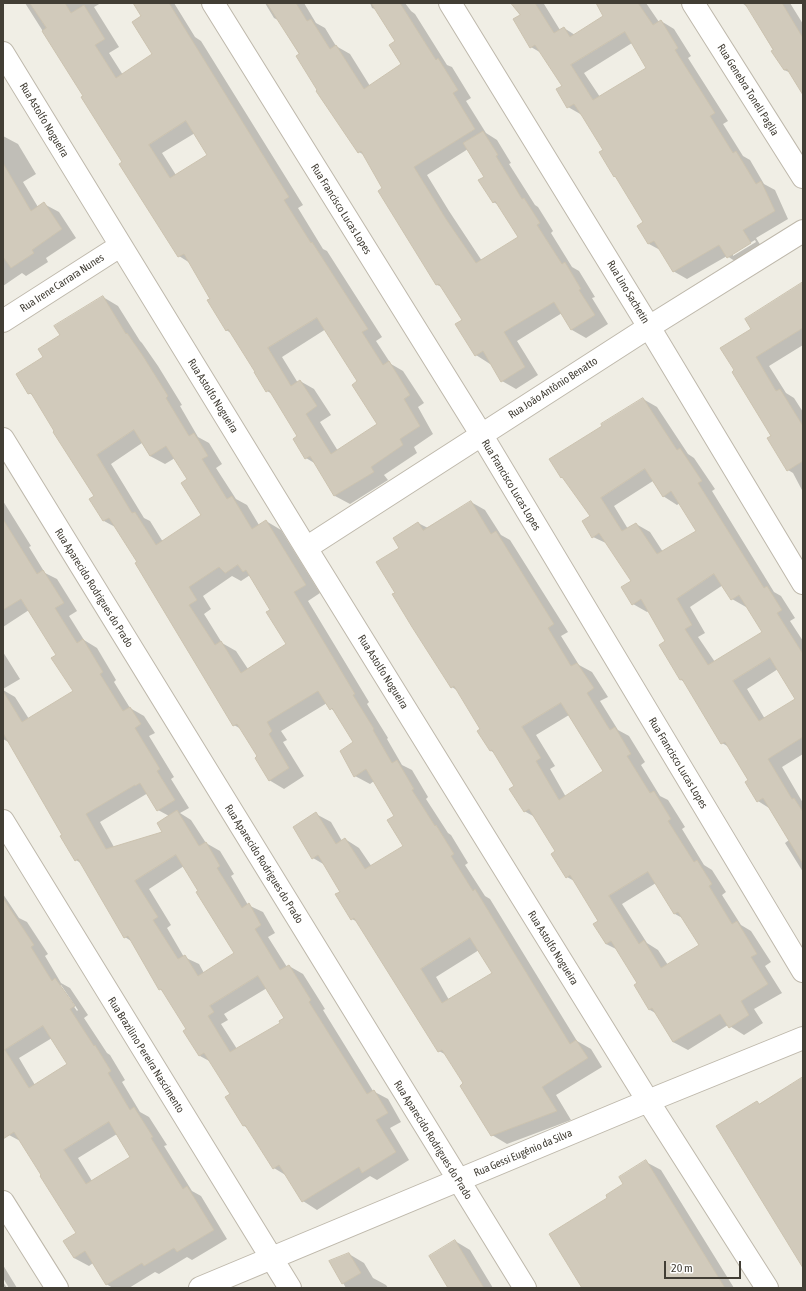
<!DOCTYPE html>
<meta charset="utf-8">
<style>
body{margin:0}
#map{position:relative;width:806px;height:1291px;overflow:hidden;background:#f0eee5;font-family:"Asap Condensed",sans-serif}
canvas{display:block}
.frame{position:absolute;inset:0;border:4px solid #423e35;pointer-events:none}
.scale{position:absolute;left:664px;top:1261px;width:77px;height:18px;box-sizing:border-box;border:2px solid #423e35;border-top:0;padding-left:5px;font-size:12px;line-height:14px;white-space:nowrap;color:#423e35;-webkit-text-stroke:3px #fff;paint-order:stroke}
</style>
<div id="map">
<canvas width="806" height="1291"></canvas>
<div class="frame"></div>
<div class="scale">20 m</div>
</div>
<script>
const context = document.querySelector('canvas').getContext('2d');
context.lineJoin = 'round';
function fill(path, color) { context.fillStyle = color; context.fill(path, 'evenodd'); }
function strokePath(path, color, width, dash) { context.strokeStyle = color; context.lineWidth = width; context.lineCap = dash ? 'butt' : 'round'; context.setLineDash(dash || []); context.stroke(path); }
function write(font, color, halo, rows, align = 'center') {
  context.font = font + ' "Asap Condensed",sans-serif'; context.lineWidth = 4; context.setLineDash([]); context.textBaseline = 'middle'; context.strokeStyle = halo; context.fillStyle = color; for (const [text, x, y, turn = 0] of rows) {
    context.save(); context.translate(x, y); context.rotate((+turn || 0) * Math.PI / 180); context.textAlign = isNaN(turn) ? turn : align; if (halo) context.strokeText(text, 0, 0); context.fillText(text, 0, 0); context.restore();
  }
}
fill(new Path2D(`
 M25,3H101L94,7L119,47L109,53L123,75L154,54L143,17L134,3H174L195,37L201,41L303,205L298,208L323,249L327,251L382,337L376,341L391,364L403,371L424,403L418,407L433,434L414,447L417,453L384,475L388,480L350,504L335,496L316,464L306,458L299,437L274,395L267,391L257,372L231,333L226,330L211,299L190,263L179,256L84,96ZM195,133L209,156L176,175L162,153ZM326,329L359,382L378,424L338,451L320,422L331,415L314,389L300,381L298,383L282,357Z
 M265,3H304L316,23L325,28L336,46L350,54L370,86L403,64L397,41L377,10L372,8L370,3H405L411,11L415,14L447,65L452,67L471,98L466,101L486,133L497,140L511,163L509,164L535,205L538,207L553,231L551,233L572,267L579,271L595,297L592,298L608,324L586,338L572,330L562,313L517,341L538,375L516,389L502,381L491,363L490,364L476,355L456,324L463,320L444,288L437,285L379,191L383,188L364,155L359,152L319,91L300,54L280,21L274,18ZM468,149L485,177L493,202L499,205L519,238L482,261L449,211L427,175Z
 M513,3H547L544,4L560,30L564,28L575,35L605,16L597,3H646L659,22L661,21L674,29L691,56L688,58L728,121L723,124L743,156L750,160L764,184L775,190L788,219L756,238L764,251L741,265L727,256L687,279L673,271L660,250L649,244L638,226L645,222L618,178L614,176L604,150L582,115L568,107L557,90L563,86L543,54L531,47L521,15ZM632,43L648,68L600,97L584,73ZM755,240L756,242L733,256V253Z
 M742,3H790L803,24V94L791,73L784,70L775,50L750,9Z
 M3,136L18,144L36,174L23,182L38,207L44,204L59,212L76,238L46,258L48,262L26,276L22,273L3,286Z
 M803,283V345L769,366L786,393L794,398L803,412V492L793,473L788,470L772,436L733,372L752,329Z
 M103,297L118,306L140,341L142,343L158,366L182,405L180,406L198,437L209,443L222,464L216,468L236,499L247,505L259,525L266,521L281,530L320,593L308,601L369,702L367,704L388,738L387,739L402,765L412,770L428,797L426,799L448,833L451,835L468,863L465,865L485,896L490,899L577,1041L591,1049L602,1067L556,1095L571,1120L507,1144L492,1135L464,1084L448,1056L439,1051L359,923L352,919L341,892L325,865L313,858L316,814L331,822L342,841L345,839L359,848L372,867L404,846L395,816L374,781L370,784L355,776V743L335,711L331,709L327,703L281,731L287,740L283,742L304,776L284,789L269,780L258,757L241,729L234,725L139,562L117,528L104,521L95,496L34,396L29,393L44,358L61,335ZM142,443L150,456L165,464L175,458L188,480L203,516L163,542L150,521L144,518L111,464ZM250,575L271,610L287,644L248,669L236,651L222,643L204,614L211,609L203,596L232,576L241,581ZM479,950L493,973L449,1000L436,977Z
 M643,399L657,407L688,454L694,458L715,489L712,491L774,592L781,596L795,618L790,621L803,641V754L782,767L803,803V872L785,843L789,840L769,808L758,801L749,781L729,747L722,743L685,682L681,680L660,646L667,641L649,611L647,612L633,604L632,581L608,544L593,537L591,516L565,479L561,477L603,426ZM653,481L663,496L677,505L680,503L697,531L663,552L650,532L636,524L628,529L614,506ZM723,585L732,599L746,607L747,606L763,632L715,662L698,637L705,633L690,607ZM778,669L796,699L765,719L747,689Z
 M3,501L31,546L29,547L45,573L57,579L77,611L69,616L84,640L97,648L116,680L114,682L130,708L144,716L155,733L149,736L174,777L171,779L189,808L180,813L191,820L206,843L220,851L234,874L231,876L248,905L263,912L275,933L268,937L287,967L289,966L303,974L325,1009L323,1010L373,1091L388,1099L401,1122L390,1128L409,1160L377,1180L370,1176L317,1210L303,1201L287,1176L274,1168L248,1128L244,1126L226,1097L231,1094L211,1062L200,1056L188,1030L164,992L160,989L131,941L125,937L82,864L76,860L63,836L10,743L3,739V690L15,697L29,719L74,691L57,655L29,610L3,627ZM148,793L158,810L169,816L163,832L114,847L100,822ZM184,866L236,954L204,973L199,964L184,957L167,928L171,925L149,889ZM267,988L286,1018L282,1024L237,1049L221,1024L228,1020L224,1014Z
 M471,502L485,510L501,535L510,540L568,632L561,636L579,665L592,672L608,697L600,701L618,730L629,736L645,762L641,765L660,796L668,800L685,827L682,829L704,865L712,870L726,892L722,895L741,925L751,931L771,962L765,966L782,993L754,1009L763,1023L744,1035L728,1025L688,1050L673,1042L657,1014L650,1010L635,986L638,984L618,950L606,944L595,925L600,921L576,882L567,877L557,852L535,817L524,811L515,786L495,753L491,751L479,732L482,730L458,691L452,687L397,593L400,548L418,523L428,528ZM569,715L604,772L566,797L550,769L555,766L536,735ZM656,883L675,914L684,919L700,946L668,965L658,950L647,943L622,904Z
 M3,652L20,679L3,689Z
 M3,894L19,918L27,922L48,954L45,956L61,983L70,988L88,1015L84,1018L107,1053L110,1055L125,1080L122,1082L140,1112L149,1117L167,1145L164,1146L192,1191L201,1196L227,1239L192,1260L187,1257L159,1274L155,1272L129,1288H113L106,1284L93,1263L89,1266L74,1258L77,1233L22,1142L9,1135L3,1125ZM59,985H61L78,1010L77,1011ZM52,1038L68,1064L35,1085L19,1058ZM117,1134L131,1157L92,1181L78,1158Z
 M646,1162L661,1170L734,1288H583L608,1198L624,1185Z
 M455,1241L470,1250L493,1288H450Z
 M349,1254L364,1263L373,1278L386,1285L388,1288H346L330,1261Z
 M3,1265L17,1288H9L3,1278Z
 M3,1282L7,1288H3Z`), '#0003');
const building = new Path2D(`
 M30,3H65L71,13L84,5L105,39L95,45L116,78L152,54L132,22L141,16L133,3H169L289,197L284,200L311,243L312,242L368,329L362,332L383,365L389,361L410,395L404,399L420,426L400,439L403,445L371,467L374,472L334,496L310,456L305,459L293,439L297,436L269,390L266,392L254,372H255L228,329L226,331L207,300L210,299L184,254L178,257L119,164L122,162L81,97L83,96L42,31L46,28ZM186,121L207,155L170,178L149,145ZM317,318L357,381L352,385L377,424L331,454L306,414L317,406L300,380L291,386L268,348Z
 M267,3H296L307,21L311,19L330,49L336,45L364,89L401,64L389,45L395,41L371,3H400L436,60L438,58L458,90L453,93L475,129L414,167L446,219L476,263L518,237L495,201L493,203L478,180L484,177L463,143L483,131L498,155L496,156L522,199L524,198L540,223L537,225L562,264L565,262L581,289L579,290L595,315L571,330L554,302L504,332L525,367L501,382L483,351L475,356L455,324L462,320L439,284L436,285L378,191L382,188L361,151L358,153L316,91L317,90L296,56L299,54Z
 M511,3H535L554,33L564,27L570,37L603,16L596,3H638L653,25L661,20L678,48L675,50L715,113L710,116L733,153L736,151L756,184L761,181L775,211L743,230L751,243L727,258L719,245L673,272L654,241L648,244L637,226L643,222L615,176L614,177L599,152L603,150L582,116L574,104L567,108L556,89L562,86L535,45L530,48L513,19L520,15ZM625,32L646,68L593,100L571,65Z
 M745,3H782L803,38V95L787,69L784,70L771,51L773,50Z
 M3,163L31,211L44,202L62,229L32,250L34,253L11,268L3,257Z
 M803,282V328L756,357L776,391L780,389L803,426V461L787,471L767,438L771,436L732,372L734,370L720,348L751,329L745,319Z
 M103,296L126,334L127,333L143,356L168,396L166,398L189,436L194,433L208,456L202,459L227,499L232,496L252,529L266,520L306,585L294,592L355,694L353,695L374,729L373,730L392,763L397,760L414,789L412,790L435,826L436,825L454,854L451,856L473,891L475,889L570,1044L576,1040L588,1058L542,1087L557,1111L491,1136L460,1086L463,1083L442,1050L438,1052L354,918L351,920L335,894L340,892L318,855L312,859L293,827L316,812L336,844L345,838L365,869L403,846L387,820L394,816L366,769L354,777L340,751L353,742L332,708L330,710L318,691L267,722L272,731L269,734L289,768L269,781L255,758L257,756L237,724L233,726L135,563L137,562L109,518L103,521L89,499L94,496L53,432L54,431L31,393L28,394L16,374L43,357L38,349L60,335L54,326ZM134,430L150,456L166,446L187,479L181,483L201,515L156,545L135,512L132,513L97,455ZM238,565L243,572L246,570L270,610L266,612L286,644L241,673L221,641L215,645L189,605L197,600L189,587L219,567L225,573ZM470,938L492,973L442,1003L421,969Z
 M643,398L677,450L680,448L702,481L698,483L764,588L767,586L782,610L777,613L803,654V737L768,759L792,799L794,798L803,812V864L763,798L757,802L745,782L748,780L725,742L721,744L682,679L680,680L659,645L665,641L641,599L632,605L621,587L631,581L599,533L592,538L582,521L590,516L562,477L561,478L549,459L602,426L601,424ZM645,469L663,497L671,491L696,531L657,554L636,523L622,531L601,498ZM714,574L731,600L739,595L762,632L708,665L685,629L692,625L677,599ZM770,658L795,699L759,721L733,681Z
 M471,501L491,534L496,531L554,624L548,628L571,666L577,663L594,688L587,693L610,730L615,727L631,754L627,756L650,793L654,791L671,819L668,821L694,862L697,860L712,884L709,886L732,924L737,921L757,954L751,957L768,984L741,1001L749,1015L729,1028L720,1014L673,1042L652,1008L649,1010L634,985L637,983L611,941L606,944L593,924L598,921L570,875L566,878L551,854L555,851L529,809L524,812L509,789L514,786L492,750L490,751L477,731L480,729L454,686L451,688L412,627L392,594L395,593L376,562L399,548L393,538L418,522L423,530ZM561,703L603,771L559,800L536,761L541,758L522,727ZM648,872L674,914L678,912L699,945L661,968L644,940L639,944L609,896Z
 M3,519L37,574L43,570L64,603L55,608L77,643L83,639L103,672L100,674L123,711L130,707L141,724L135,728L160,769L157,771L175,800L157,811L140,783L135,786V785L86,814L106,849L162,832L157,823L177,810L199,846L206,842L220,866L217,868L242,908L249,903L261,925L255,929L280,970L289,965L311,1000L309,1002L367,1094L374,1090L388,1113L376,1120L396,1152L362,1173L359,1167L302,1202L279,1165L273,1169L245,1125L243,1126L225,1097L230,1094L204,1053L199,1056L183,1031L186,1029L161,989L159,990L128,936L124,938L78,859L75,861L60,836L62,835L3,733V691L22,722L73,691L51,658L56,655L21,599L3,610ZM176,855L198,891L196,892L234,953L198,976L185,955L178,959L153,920L158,917L135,881ZM258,976L284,1018L279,1021L280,1023L230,1052L208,1016L214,1012L210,1006Z
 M3,898L34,945L31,947L52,981L55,978L75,1006L70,1009L94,1046L95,1045L111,1071L108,1073L130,1110L134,1107L153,1137L151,1138L183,1189L187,1186L214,1230L177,1252L174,1248L144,1266L142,1263L106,1285L85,1251L74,1258L63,1241L76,1233L40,1176L41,1175L14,1132L3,1139ZM43,1026L67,1064L29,1088L5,1050ZM109,1122L130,1157L86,1184L64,1150Z
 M803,1077V1268L716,1126L757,1101L759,1104Z
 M646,1160L667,1194L725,1288H582L563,1257L549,1234L607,1198L606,1195L623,1184L619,1177Z
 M455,1240L467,1260L484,1288H448L429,1256Z
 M349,1253L361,1273L342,1284L329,1261Z`);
fill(building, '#d1cabb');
strokePath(building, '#cbc2af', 1);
const minor = new Path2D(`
 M213,3L481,434L803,971
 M450,3L649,327L803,583
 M693,3L803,177
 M3,53L306,548L648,1101L767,1288
 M3,321L120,246
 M3,439L525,1288
 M306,548L649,327L803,231
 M3,821L290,1288
 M3,1202L57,1288
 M200,1288L648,1101L803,1038`);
strokePath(minor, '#beb8ab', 24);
strokePath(minor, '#fff', 22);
write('11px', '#423e35', '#fff', [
 ["Rua Genebra Toneli Paglia",748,90,58],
 ["Rua Astolfo Nogueira",44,120,59],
 ["Rua Francisco Lucas Lopes",341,209,58],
 ["Rua Irene Carrara Nunes",62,283,-33],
 ["Rua Lino Sachetin",628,292,59],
 ["Rua João Antônio Benatto",553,388,-33],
 ["Rua Astolfo Nogueira",213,396,58],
 ["Rua Francisco Lucas Lopes",511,485,59],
 ["Rua Aparecido Rodrigues do Prado",94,588,58],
 ["Rua Astolfo Nogueira",383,672,58],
 ["Rua Francisco Lucas Lopes",678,763,59],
 ["Rua Aparecido Rodrigues do Prado",264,864,58],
 ["Rua Astolfo Nogueira",553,948,58],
 ["Rua Brazilino Pereira Nascimento",146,1055,58],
 ["Rua Aparecido Rodrigues do Prado",433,1140,58],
 ["Rua Gessi Eugênio da Silva",523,1153,-23]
]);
</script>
